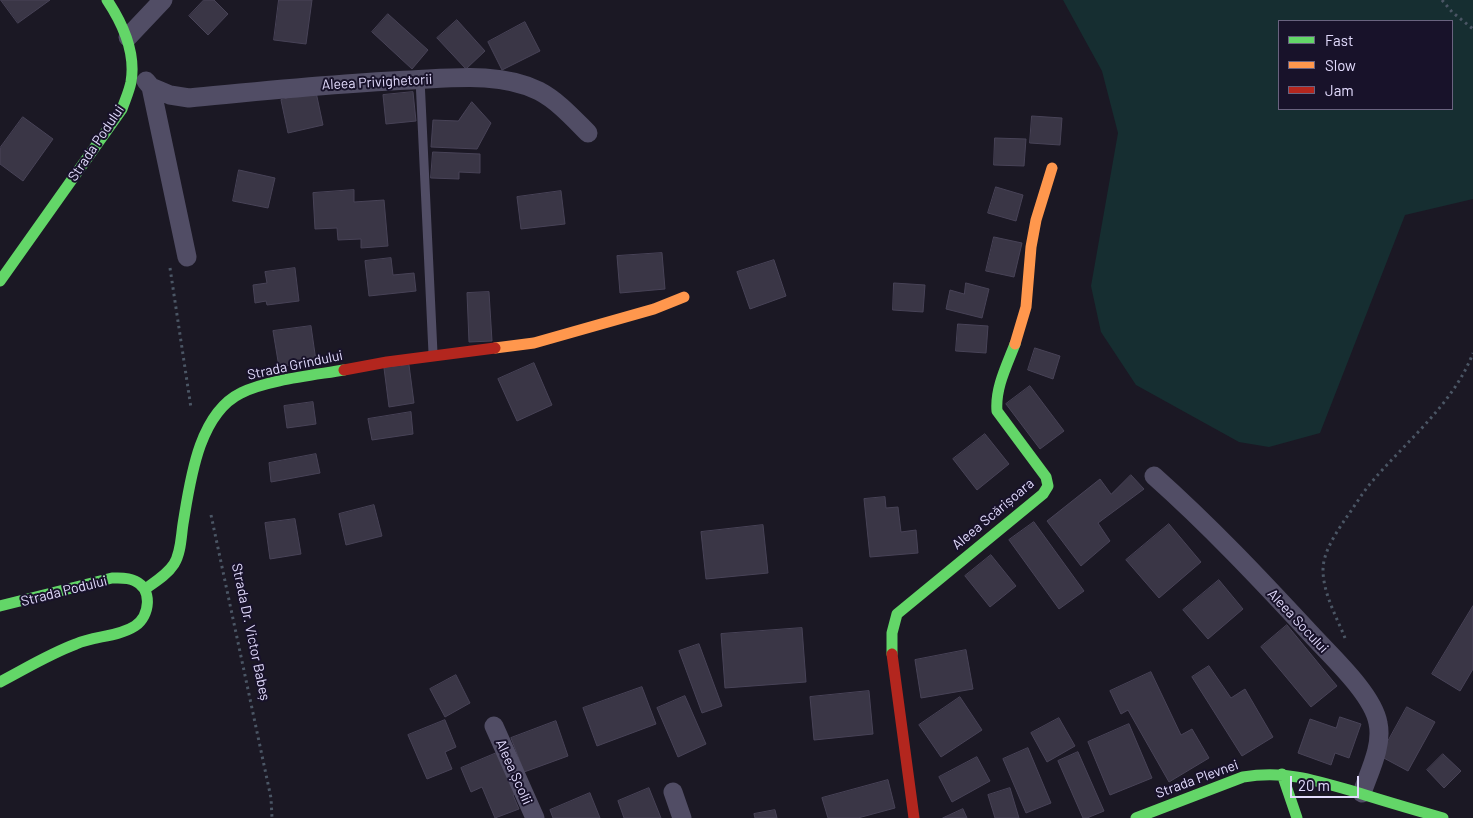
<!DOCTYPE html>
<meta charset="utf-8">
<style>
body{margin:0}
#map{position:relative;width:1473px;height:818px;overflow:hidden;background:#1b1824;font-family:Barlow,sans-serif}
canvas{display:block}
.legend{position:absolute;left:1278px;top:20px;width:175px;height:90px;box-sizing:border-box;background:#18122a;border:1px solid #69637f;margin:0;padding:6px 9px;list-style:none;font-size:15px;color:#e3dcfe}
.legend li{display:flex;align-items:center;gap:10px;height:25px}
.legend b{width:25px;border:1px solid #69637f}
.scale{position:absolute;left:1290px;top:776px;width:69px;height:22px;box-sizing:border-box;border:2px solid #e3dcfe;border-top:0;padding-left:6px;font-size:15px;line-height:18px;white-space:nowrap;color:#e3dcfe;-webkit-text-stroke:4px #18122a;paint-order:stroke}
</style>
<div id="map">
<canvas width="1473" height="818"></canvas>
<ul class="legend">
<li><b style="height:6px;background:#63d668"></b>Fast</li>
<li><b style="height:6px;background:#ff974d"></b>Slow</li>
<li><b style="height:6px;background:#b3261e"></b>Jam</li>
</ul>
<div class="scale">20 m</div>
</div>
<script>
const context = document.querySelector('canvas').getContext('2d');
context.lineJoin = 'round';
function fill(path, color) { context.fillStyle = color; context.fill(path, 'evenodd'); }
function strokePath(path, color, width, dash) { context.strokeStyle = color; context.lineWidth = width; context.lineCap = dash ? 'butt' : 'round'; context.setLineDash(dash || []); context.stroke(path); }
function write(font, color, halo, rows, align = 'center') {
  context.font = font + ' Barlow,sans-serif'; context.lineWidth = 4; context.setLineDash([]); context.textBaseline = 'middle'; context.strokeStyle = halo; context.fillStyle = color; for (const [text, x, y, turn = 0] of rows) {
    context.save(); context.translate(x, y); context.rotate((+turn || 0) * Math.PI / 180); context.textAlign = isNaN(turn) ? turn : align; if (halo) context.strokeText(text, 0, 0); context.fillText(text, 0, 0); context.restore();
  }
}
fill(new Path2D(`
 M1063,0H1473V199L1405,215L1320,433L1269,447L1239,442L1136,385L1101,332L1091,286L1118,133L1102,71ZM1452,21V109H1279V21Z`), '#162e31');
const building = new Path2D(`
 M1,0H50L18,23Z
 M204,0H214L228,14L208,35L189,16Z
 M279,0H312L306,44L274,40Z
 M388,14L428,50L412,69L372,32Z
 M457,20L485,51L466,69L437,38Z
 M525,22L540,51L502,70L488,42Z
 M316,92L323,125L288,133L281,100Z
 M413,92L416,121L386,124L383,95Z
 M472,102L491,123L477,149L431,147L433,120L458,121Z
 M1032,116L1062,118L1060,145L1030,143Z
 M23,117L53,139L23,181L0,164V148Z
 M995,138L1026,139L1024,166L994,165Z
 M433,152L480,154V173L459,172V179L431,178Z
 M239,170L275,178L268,208L233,201Z
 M996,187L1023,195L1016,221L988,213Z
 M354,190V202L384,200L388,246L361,248V239L338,240L337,228L315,229L313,193Z
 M561,191L565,224L521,229L517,197Z
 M994,237L1022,243L1014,277L986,271Z
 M662,253L665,289L620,293L617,256Z
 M391,258L393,275L414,273L416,291L369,296L365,261Z
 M774,260L786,296L750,309L737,272Z
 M295,268L299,301L267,305L266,301L255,303L253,285L267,283L265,272Z
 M894,283L925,285L923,312L893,310Z
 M966,283L989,289L982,318L946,309L950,290L964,294Z
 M489,292L492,341L469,342L467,293Z
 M958,324L988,326L986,353L956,351Z
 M311,326L316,361L279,367L273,331Z
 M1035,348L1060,356L1053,379L1028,370Z
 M534,363L552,405L517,421L498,379Z
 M409,365L414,403L389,407L384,368Z
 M1030,386L1064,431L1040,449L1006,404Z
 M313,402L316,424L287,428L284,406Z
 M411,412L413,434L372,440L368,419Z
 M985,434L1009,464L977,490L953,459Z
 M316,454L320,473L271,482L269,463Z
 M1131,475L1144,489L1098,523L1110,541L1081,566L1047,521L1100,479L1111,494Z
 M885,497L886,508L898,507L901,532L916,530L918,553L870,557L864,499Z
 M374,505L382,536L346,545L339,514Z
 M295,519L301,554L270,559L265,523Z
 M1034,522L1084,591L1059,609L1009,540Z
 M1169,524L1201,562L1159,598L1126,560Z
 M763,525L768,573L706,579L701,532Z
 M991,555L1016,586L990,607L965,576Z
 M1219,580L1243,609L1208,639L1183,610Z
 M1473,606V669L1460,691L1432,674Z
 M1287,625L1337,686L1311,707L1261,647Z
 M802,628L806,682L725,688L721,634Z
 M699,644L722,706L702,713L679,651Z
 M966,650L973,689L921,698L915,660Z
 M1209,666L1231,698L1245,689L1273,737L1242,756L1192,677Z
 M1151,672L1181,735L1192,729L1209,758L1169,782L1128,710L1121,714L1110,691Z
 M456,675L470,703L445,717L430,689Z
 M642,687L656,724L597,746L583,708Z
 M869,691L873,734L814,740L810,697Z
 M685,696L706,744L678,757L657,708Z
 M960,697L982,730L941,757L919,725Z
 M1407,707L1435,722L1408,771L1380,756Z
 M1340,717L1361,724L1349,758L1335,753L1331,765L1298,753L1310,719L1336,728Z
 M1059,718L1075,746L1047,762L1031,733Z
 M445,720L456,747L445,752L452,769L427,779L408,735Z
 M556,721L568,756L524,772L511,738Z
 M1129,724L1152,778L1110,795L1088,742Z
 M1028,748L1051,803L1026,813L1003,759Z
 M499,752L515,794L513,795L519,809L495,818L482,787L471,792L461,768Z
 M1078,752L1104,811L1087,818H1083L1058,761Z
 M1443,754L1461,771L1444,788L1427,770Z
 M977,757L990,781L952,802L939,777Z
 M888,780L895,808L858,818H828L822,798Z
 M649,788L661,818H624L618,801Z
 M1010,788L1019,818H995L988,795Z
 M590,793L600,818H553L550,810Z
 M963,809L967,818H943Z
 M775,810L777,818H755L754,814Z`);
fill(building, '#3a3646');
strokePath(building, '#484357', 1);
strokePath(new Path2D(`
 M1442,0L1452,12L1473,29
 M170,268L191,408
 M211,515L271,798L272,818
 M1345,638C1337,618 1323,593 1323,570C1323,552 1336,533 1346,518C1354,507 1361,495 1370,484C1405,442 1453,405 1473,353`), '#4b5665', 3, [2.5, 4]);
strokePath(new Path2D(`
 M420,79L433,353`), '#514d65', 9);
strokePath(new Path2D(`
 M128,37L163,0
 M146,81L151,87L187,257
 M151,87L170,95L189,98C263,91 337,83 412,80C453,78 501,72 539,91C558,101 573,118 588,133
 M1154,476C1209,525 1260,579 1310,633C1330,655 1373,694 1378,723C1383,746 1369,772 1362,793
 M494,726L535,818
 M673,792L682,818`), '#514d65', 19);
strokePath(new Path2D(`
 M0,281L122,109C125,100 129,92 131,82C136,53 123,24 107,0
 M145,589C155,582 167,575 174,564C181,553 181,537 183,524C190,482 198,414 241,393C266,380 315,375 344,370
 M0,606L112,578C119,578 128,577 135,581C153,589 150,616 135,626C118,637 94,636 76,644C49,654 25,669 0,682
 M892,654V633L897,614L1043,494L1048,486L1046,477L997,411C995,388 1007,365 1015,344
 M1282,774L1297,818
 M1136,818L1243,777C1287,770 1318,781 1359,793C1387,802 1415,810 1443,818`), '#63d668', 11);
strokePath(new Path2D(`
 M1015,344L1026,307L1031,247L1036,220L1052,168
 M495,348L534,343L654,309L684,297`), '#ff974d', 11);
strokePath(new Path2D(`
 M344,370L387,362L495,348
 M892,654L914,818`), '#b3261e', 11);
write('14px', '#e3dcfe', '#18122a', [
 ["Aleea Privighetorii",377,82,-3],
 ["Strada Podului",96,143,-56],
 ["Strada Grindului",295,365,-12],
 ["Aleea Scărișoara",993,514,-40],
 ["Strada Podului",64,591,-14],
 ["Aleea Socului",1298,621,47],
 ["Strada Dr. Victor Babeș",251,632,78],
 ["Aleea Școlii",514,772,66],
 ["Strada Plevnei",1197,779,-20]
]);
</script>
